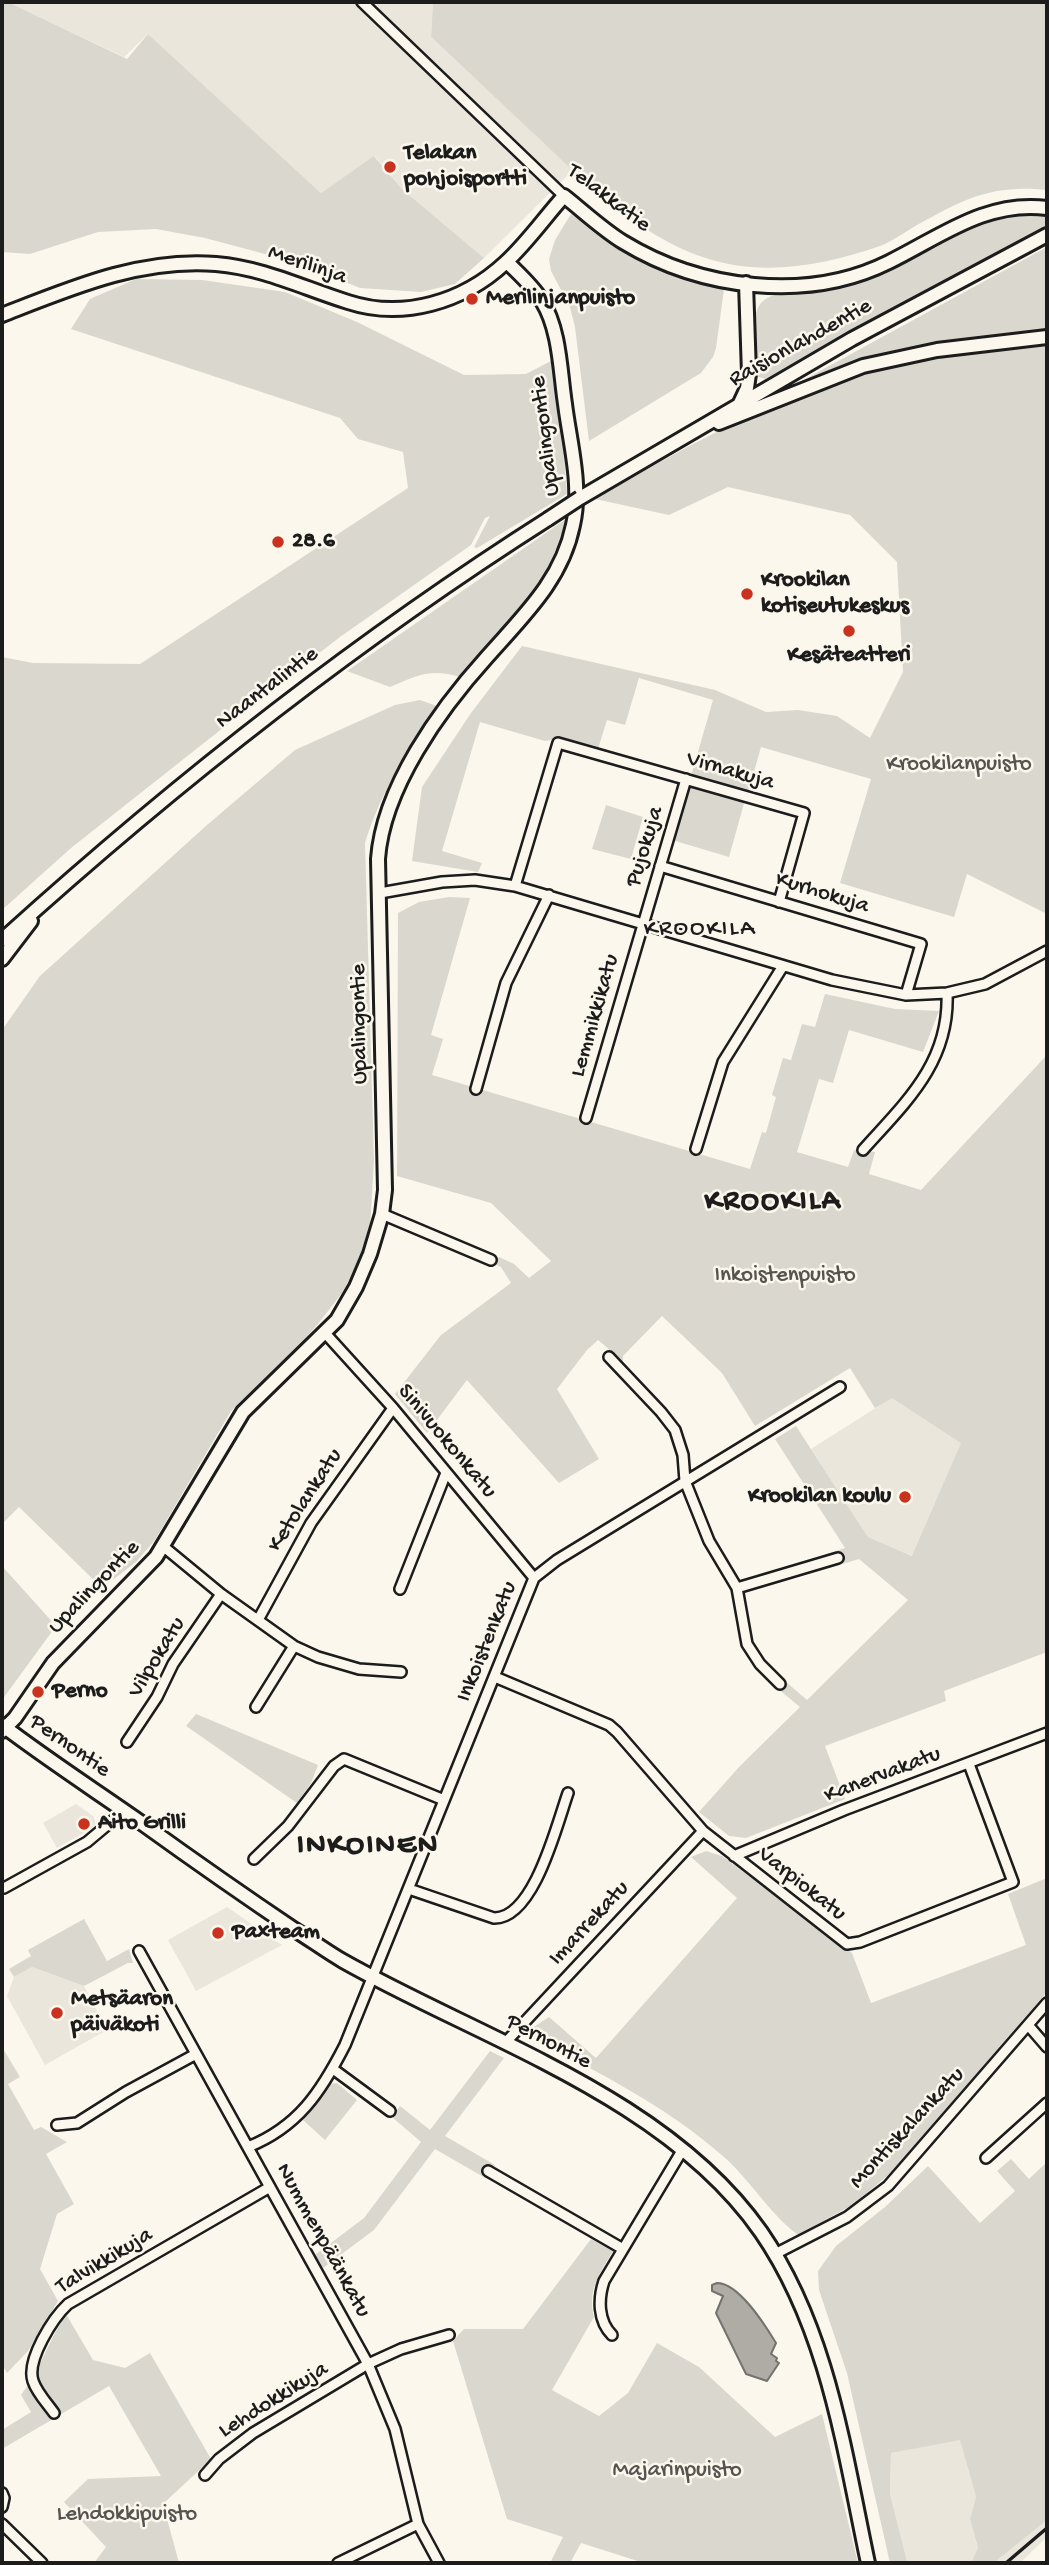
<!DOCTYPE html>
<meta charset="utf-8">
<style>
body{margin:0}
#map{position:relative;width:1049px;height:2565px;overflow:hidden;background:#fbf7ec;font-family:"Gochi Hand",sans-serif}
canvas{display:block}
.frame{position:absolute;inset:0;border:4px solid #1c1c1c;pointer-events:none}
</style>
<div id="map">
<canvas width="1049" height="2565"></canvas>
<div class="frame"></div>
</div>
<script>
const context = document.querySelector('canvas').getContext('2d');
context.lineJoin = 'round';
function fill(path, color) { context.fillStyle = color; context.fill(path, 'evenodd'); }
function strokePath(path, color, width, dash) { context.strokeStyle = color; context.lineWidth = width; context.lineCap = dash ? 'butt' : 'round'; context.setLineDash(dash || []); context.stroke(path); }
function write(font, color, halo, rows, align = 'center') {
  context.font = font + ' "Gochi Hand",sans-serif'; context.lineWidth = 5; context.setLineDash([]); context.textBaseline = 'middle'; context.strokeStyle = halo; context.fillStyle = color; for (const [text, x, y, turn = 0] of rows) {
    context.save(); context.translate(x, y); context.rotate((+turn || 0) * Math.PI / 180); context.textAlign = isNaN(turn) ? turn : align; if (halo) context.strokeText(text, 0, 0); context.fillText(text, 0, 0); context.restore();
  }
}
fill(new Path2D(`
 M8,2H433L431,37L573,170L484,258L402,189L375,156L321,193L148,34L124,57Z
 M951,1360L973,1542L945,1570L868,1537L811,1449Z
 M76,1804L93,1816L96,1823L91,1829L57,1848L43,1823Z
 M227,1907L282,1945L196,1991L168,1940Z
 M32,1967L84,1986L107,2030L45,2065L7,1996L14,1977Z
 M960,2439L976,2497L970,2519L978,2548L971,2563H910L907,2561L890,2494L891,2453Z
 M1047,2520V2537L1020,2563H994Z`), '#eae6dc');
fill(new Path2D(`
 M2,2H8L127,59L148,34L321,193L374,156L402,189L484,258L455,284L421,292L360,288L295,262L205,238L156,229L98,232L30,254L2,252Z
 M433,2H1047V190C992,184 964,199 917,225C905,232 893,241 880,246C834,262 783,273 734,265C652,251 590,186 532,132C498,100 465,69 431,37Z
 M1022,213L1047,215V225L765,379L756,376C750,361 750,316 761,303C774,287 823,292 844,287C879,278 911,259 942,242C954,236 967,227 980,222C994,217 1007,215 1022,213Z
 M571,214L620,248L646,263L724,289L716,348L713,357L701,373L589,441L575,327L570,307L551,271L549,259L555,240Z
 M1047,247V331L858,363L798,385L796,384Z
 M136,279L202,280L285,292L357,322L464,375L526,374L551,361L566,443L564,453L567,494L477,548L474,547L490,516L485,518L471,545L340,637L252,705L71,848L2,910V657L33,663L140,664L408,488L403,452L358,439L340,418L71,329L90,299Z
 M1047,343V914L967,874L954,917L840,883L871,779L761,747L748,793L691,776L713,700L639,678L625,725L607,720L598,749C581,744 563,737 545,741L480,722L442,851L482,863L478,872L412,861L422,787L471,713L522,646L715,690L766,712L798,710L837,716L870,738L903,672L897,562L850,515L728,487L669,515L595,499C677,451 763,404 853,374C916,353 982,349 1047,343Z
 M566,519L561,544L544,582L460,677C430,668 417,676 390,687L347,671Z
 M420,700L437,706C408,748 380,794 365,843L374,1160L370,1228L356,1267L342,1293L318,1324L296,1349L231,1411L155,1540L136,1562L102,1588L19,1507L2,1524V1030L40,976L207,825L295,750L395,705Z
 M688,784L745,800L729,857L672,840Z
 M606,805L643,817L631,859L592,849Z
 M449,897L470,898L431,1035L443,1039L432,1075L750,1169L762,1132L766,1133L776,1097L772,1095L783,1058L791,1060L802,1024L815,1027L825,994L895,1009L939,1011L923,1052L849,1030L833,1083L819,1079L797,1152L848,1167L854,1150L875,1152L869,1174L921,1190L1046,1056L1047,1051V1652L944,1691L946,1701L825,1746L845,1799L746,1838L729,1836L699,1812L739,1767L800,1707L778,1689L785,1681L807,1700L908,1600L859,1559L816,1572L812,1559L845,1548L775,1439L796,1426L868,1537L912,1556L961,1443L892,1398L875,1408L850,1368L755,1426L722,1373L662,1316L623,1356V1361L598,1340L587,1350L557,1389L599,1459L559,1483L467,1380L427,1433L395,1394L441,1335L511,1283L501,1267L494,1264L499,1257L514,1264L529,1278L551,1261L491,1203L397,1176L398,913L419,902Z
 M2,1566L56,1626L2,1700Z
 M196,1714L318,1765L311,1783L297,1803L186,1726Z
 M706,1851L722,1856L852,1953L871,2003L1026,1945L1008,1894L1047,1878V1992L894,2170L854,2204L798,2235C769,2213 751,2181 724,2157C665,2105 593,2069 523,2034L549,2017L596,2058L737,1898L691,1857Z
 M84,1919L107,1961L129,1949L133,1963H128L84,1986L32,1967L14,1977L9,1969L31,1956L28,1950Z
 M2,2047L20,2077L8,2084L34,2130L41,2127L67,2142L46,2154L74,2204L57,2214L40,2269L58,2301L28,2351L7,2373L2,2364Z
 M490,2051L504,2058L445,2136L495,2165L487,2179L435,2149L374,2230L323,2268L315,2255L364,2218L421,2142L392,2117L400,2106L430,2130Z
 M337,2083L357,2100L325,2140L303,2120L329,2084Z
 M1011,2159L1029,2179L1047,2162V2520L994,2563H971L978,2548L970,2519L976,2497L960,2440L891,2453L890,2494L907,2561L910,2563H890L847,2373L819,2290L818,2271L836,2246L885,2207L928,2166L980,2223L1015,2191L997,2171Z
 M591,2239L613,2251C600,2273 587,2290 594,2317L552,2390L599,2416L628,2393L657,2343L699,2367L775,2437L822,2414L858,2563H644L581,2543L570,2563H550L563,2537L507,2519L453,2341L464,2329H523Z
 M66,2314L93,2360L125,2368L150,2353L211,2459L163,2504L179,2563H94L106,2547L64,2502L88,2479L161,2476L109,2386L2,2449V2430L31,2412L21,2395C40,2370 49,2340 66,2314Z`), '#dad7ce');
const water = new Path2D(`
 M717,2283C739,2283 765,2325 776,2343L771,2354L777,2358L776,2361L779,2363L767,2381L746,2374L716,2313L723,2296L712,2291V2285Z`);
fill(water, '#afaca5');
strokePath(water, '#74726e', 2);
const street = new Path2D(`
 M362,2L564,196
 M660,866L921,944L906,995
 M515,886L558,743L804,813L779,902
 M380,893L442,882L475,880L515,886L832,980L906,995L947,993L985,984L1047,951
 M476,1089L506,983L549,895
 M586,1118L686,779
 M696,1149L723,1062L783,966
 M863,1150C905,1103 950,1063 947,993
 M382,1214L491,1260
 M325,1333L393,1408L534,1578
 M609,1357L661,1412L675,1430L683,1455L685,1481L709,1541L737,1588L747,1644L760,1664L780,1684
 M164,1547L221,1594L294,1646L318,1657L359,1669L401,1672
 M737,1588L838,1558
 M400,1589L446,1473
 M258,1620L311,1523L393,1408
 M495,1677L609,1725L617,1732L703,1831L847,1944L860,1942L1013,1882L969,1764
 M256,1707L294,1646
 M127,1742L157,1697L173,1664L221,1594
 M734,1856L844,1810L1047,1733
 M254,1859L288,1826L334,1766L344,1759L444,1800
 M4,1888L87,1842L124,1811
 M409,1889L494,1918C534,1919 557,1824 568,1793
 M139,1951L368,2364L395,2429L418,2524L439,2563
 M1028,2025L1047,2047
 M505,2043L703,1831
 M333,2069L390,2111
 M57,2125L77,2123L126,2092L196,2054
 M248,2147C298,2127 321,2092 345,2045L534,1578L557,1560L840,1387
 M986,2158L1047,2103
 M488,2171L623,2249
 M775,2254L847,2217L888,2186L1047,2003
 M612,2335C598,2321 598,2299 604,2281L683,2149
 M54,2413C47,2403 37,2393 33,2381C26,2360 53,2318 68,2304L270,2187
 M205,2475L219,2459L253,2433L368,2364L401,2349L449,2335
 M2,2493L4,2498L2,2507
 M2,2524L42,2563
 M338,2563L418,2524`);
const secondary = new Path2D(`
 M2,315C71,288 140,258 216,264C264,268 303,288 348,302C403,320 463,302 505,263C527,243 545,217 564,196C583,211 602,229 623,242C700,289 807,303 889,262C940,237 986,200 1047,208
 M740,403L747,388L749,374L746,283
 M719,423L863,366L937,350L1047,337
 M580,498L852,339L1047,235
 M2,940C173,785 353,643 548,519
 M2,959L31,921
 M2,1725C48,1760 96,1791 143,1824C193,1860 243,1895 295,1930C311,1940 326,1951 343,1961C481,2039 667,2097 761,2232C828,2329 844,2450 868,2563
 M2,1731L15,1718L53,1663L156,1557L243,1412L337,1320L356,1287L370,1254L382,1214L385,1190L378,859C383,788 440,709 487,657C523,616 562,580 573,525C582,485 570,444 565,404C560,371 560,330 542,301C533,286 519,274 507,262`);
strokePath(street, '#1c1c1c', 14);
strokePath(secondary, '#1c1c1c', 18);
strokePath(street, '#fbf7ec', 9);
strokePath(secondary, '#fbf7ec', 12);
strokePath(new Path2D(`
 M1006,2563L1047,2528`), '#1c1c1c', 3.5);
const secondaryBridge = new Path2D(`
 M548,519L580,498`);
strokePath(secondaryBridge, '#1c1c1c', 18, []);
strokePath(secondaryBridge, '#fbf7ec', 12);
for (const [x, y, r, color] of [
 [390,167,7,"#c8321e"],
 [472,299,7,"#c8321e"],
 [278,542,7,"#c8321e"],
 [747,594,7,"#c8321e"],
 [849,631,7,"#c8321e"],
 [905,1497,7,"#c8321e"],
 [38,1692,7,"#c8321e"],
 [84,1824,7,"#c8321e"],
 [218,1933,7,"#c8321e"],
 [57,2013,7,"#c8321e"]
]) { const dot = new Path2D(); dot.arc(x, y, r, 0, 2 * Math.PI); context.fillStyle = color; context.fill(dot); strokePath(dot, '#fbf7ec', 2.5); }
write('bold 23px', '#1c1c1c', '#fbf7ec', [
 ["Telakan",404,154],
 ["pohjoisportti",404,180],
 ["Merilinjanpuisto",486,299],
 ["28.6",292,542],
 ["Krookilan",761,581],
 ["kotiseutukeskus",761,607],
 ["Kesäteatteri",849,656,"center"],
 ["Krookilan koulu",891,1497,"right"],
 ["Perno",52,1692],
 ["Aito Grilli",98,1824],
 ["Paxteam",232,1933],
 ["Metsäaron",71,2000],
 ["päiväkoti",71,2026]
], 'left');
write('23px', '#1c1c1c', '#fbf7ec', [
 ["Telakkatie",608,199,37],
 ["Merilinja",307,266,19],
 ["Raisionlahdentie",801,344,-29],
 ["Upalingontie",547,436,-97],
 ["Naantalintie",268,689,-37],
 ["Virnakuja",730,772,16],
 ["Pujokuja",646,847,-73],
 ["Kurhokuja",822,894,17],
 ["Lemmikkikatu",596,1016,-74],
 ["Upalingontie",361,1024,-91],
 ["Sinivuokonkatu",446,1442,50],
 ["Ketolankatu",306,1501,-57],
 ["Upalingontie",95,1588,-46],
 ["Inkoistenkatu",488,1642,-68],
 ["Vilpokatu",158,1658,-59],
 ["Pernontie",69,1747,35],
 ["Kanervakatu",883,1776,-21],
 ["Varpiokatu",801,1885,38],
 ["Imarrekatu",590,1924,-47],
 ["Pernontie",548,2043,28],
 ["Montiskalankatu",908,2129,-47],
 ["Nummenpäänkatu",322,2241,61],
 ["Talvikkikuja",105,2262,-31],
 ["Lehdokkikuja",274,2401,-32]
]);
write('23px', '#555451', '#fbf7ec', [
 ["Krookilanpuisto",959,765],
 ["Inkoistenpuisto",785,1276],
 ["Majarinpuisto",677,2471],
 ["Lehdokkipuisto",127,2515]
]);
context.letterSpacing = '2px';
write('24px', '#1c1c1c', '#fbf7ec', [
 ["KROOKILA",700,930]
]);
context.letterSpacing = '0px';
context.letterSpacing = '2px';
write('bold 30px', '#1c1c1c', '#fbf7ec', [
 ["KROOKILA",773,1203],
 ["INKOINEN",368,1847]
]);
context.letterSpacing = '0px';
</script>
